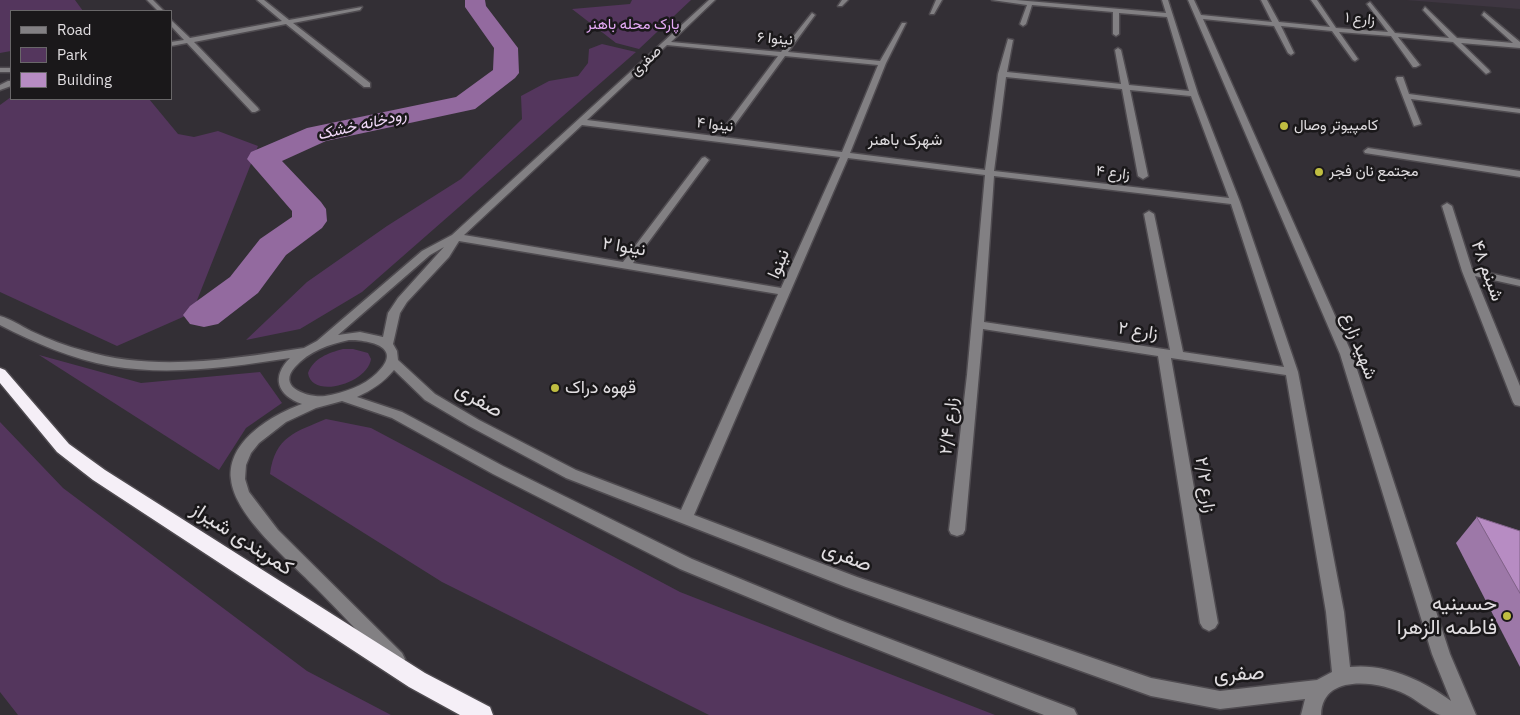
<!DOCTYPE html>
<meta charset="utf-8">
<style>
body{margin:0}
#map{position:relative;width:1520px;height:715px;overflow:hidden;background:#332f35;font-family:"IBM Plex Sans",sans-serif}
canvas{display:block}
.legend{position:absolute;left:10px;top:10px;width:162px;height:90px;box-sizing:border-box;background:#1a181a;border:1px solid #696769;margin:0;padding:6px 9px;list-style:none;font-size:15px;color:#e0dde0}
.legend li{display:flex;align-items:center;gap:10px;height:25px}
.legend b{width:25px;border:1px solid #696769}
</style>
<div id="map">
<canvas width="1520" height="715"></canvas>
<ul class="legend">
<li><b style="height:6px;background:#828083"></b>Road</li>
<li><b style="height:14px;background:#54365d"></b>Park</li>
<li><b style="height:14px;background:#b78cc3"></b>Building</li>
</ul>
</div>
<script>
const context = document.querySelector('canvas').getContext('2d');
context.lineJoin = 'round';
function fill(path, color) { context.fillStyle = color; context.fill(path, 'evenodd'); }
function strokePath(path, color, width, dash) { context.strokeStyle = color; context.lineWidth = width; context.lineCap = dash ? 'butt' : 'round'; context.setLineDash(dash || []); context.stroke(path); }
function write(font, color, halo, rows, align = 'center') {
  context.font = font + ' "IBM Plex Sans",Vazirmatn,sans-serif'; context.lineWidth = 5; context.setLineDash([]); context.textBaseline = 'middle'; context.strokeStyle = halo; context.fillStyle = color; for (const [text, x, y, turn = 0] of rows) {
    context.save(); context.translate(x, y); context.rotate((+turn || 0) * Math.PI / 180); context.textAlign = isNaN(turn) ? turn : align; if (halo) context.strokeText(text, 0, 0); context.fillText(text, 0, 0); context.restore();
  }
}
fill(new Path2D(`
 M1406,0H1520V9Z`), '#3e3641');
fill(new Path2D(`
 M0,0H75L83,11H11V51L0,53Z
 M632,0H691L639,49L616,43L572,9L630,4Z
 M602,44L636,52L362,292L300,329L246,340L307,282L387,226L461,179L522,119L521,96L549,81L578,76L588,63L589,49Z
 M11,97L149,99L178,134L194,137L218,131L258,146L192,313L117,346L0,292V105Z
 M343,349H353L368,353L371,359C368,383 312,400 308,373C314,358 328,353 343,349Z
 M39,355L141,383L260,372L282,403L246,428L219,470Z
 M326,419L371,428L680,592L995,715H709L442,582L270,474C275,436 296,432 326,419Z
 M0,422L63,488L307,671L391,715H18L0,692Z`), '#54365d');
fill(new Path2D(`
 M465,0H485L486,6L518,48L519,73L515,78L475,109L326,141L282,161L321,202L326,209L327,221L322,228L286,255L258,293L218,324L204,327L190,324L183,315L190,306L230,277L260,239L292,217V211L247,159L251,152L307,128L456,97L493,70L494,48L465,7Z`), '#936a9f');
const minor = new Path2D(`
 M147,0H153L164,11H158Z
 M257,0H264L289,20L362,7L360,10L293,23L370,83V87H364L286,24L194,42L258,108L259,110L255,112H252L187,43L171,46V42L184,40L171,26V20L190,38L282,21Z
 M709,0H715L671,42L781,52L812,13L815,15L788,52L880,61L902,23H906L886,63L850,153L985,170L998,74L1008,39L1013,40L1007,72L1121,84L1115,50L1118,48L1121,50L1129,85L1189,91L1167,17L1119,13V34L1116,36L1113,34V12L1032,5L1026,24L1023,26L1020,24L1027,5L992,0H1016L1166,13L1162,0H1168L1198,94L1240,202L1298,372L1344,612L1350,667C1385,663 1423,680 1451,701L1432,654L1340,354L1188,0H1194L1201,15L1272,22L1261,0H1267L1279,22L1330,27L1311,0H1317L1336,28L1388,32L1367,4L1370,2L1395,33L1449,38L1423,10L1425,7L1457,38L1513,43L1482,15L1484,12L1520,42V48L1461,43L1489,70L1490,72L1486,74L1453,42L1398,37L1420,65L1416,67H1413L1391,36L1339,32L1358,59L1355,61L1353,60L1332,31L1281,26L1294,53L1291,55L1288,53L1274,26L1203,19L1352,354L1450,654L1476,715C1465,715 1452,715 1441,715C1434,714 1414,698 1405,694C1378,681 1322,673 1321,715H1301L1305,699L1220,709L1151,696L846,587L566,478L469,426L425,400L394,370C383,383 372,390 357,397L402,412L503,466L692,559L840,620L1074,709L1077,715H1044L828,630L680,569L493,474L392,418L342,401L316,408L286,422L259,443L251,453L246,465L245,479L249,492L278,530L402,653L405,659L402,665L396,667L390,665C365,639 341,613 316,588C291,562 234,516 231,479C227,441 272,415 302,404C277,395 271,377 290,358C231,367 170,376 111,366C72,359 35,343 0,325V316C11,319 21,326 31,331C48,339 66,346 85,351C156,372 232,359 304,348L317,341L422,251L452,235ZM667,45L778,56L724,128L728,130H731L785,56L878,65L842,152L587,120ZM1006,77L1122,89L1138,176L1143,179L1148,176L1130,90L1191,96L1229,198L994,171ZM582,125L840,157L781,288L633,263L709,160L705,157L702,158L623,262L464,235ZM848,158L985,175L967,375L949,530L951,534L957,536L963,534L965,530L983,329L1158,356L1200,623L1203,628L1209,631L1215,628L1218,623L1171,358L1286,375L1326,612L1332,672L1317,680L1220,691L1151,678L857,577L694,515ZM994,176L1231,204L1284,367L1183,352L1154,214L1149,211L1144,214L1170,350L984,322ZM459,241L778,294L681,510L576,470L479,420L435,394L398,360L397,351L393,344L400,313L407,302L449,257ZM444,247L398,298L388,313L383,337L360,332L338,335L430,255ZM349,340C370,340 404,347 377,373C364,386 343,393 325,396C309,398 276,388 295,367C309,351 330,344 349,340Z
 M842,0H848L842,6H838Z
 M936,0H942L934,14H930Z
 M0,68H11V72H0Z
 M1397,77H1403L1409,94L1520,109V113L1411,99L1421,124L1414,126L1396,79Z
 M8,81H11V86L0,90V85Z
 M1368,148L1520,171V177L1365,153L1364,151Z
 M1447,203L1452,206L1472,269L1520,280V286L1475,276L1520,386V406L1515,405L1513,402L1462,271L1442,206Z`);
const highway = new Path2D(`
 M0,368L5,370L69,444L105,470L425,673L490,707L493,715H460L409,687L93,480L57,452L0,383Z`);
strokePath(minor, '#4f4b50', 3);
strokePath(highway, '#4f4b50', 3);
fill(minor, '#828083');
fill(highway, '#f5eff7');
fill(new Path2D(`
 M1477,517L1520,531V667L1456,543Z`), '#9d78a8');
const building = new Path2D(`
 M1477,517L1520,531V593Z`);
fill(building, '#b78cc3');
strokePath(building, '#806288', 1);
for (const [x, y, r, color] of [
 [1284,126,5,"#c0be41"],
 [1319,172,5,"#c0be41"],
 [555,388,5,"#c0be41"],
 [1507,616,5,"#c0be41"]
]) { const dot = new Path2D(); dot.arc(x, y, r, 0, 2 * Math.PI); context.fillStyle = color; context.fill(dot); strokePath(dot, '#1a181a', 2); }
write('15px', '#e0dde0', '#1a181a', [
 ["۱ زارع",1360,19,5],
 ["۶ نینوا",775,39,5],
 ["صفری",646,61,-43],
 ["۴ نینوا",715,125,7],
 ["۴ زارع",1113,173,7]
]);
write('15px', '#e6abf7', '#1a181a', [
 ["پارک محله باهنر",633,25]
]);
write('15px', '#e0dde0', '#1a181a', [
 ["کامپیوتر وصال",1294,126],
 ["مجتمع نان فجر",1329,172]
], 'left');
write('italic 16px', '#f1d9f8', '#1a181a', [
 ["رودخانه خشک",362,125,-13]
]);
write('16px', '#e0dde0', '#1a181a', [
 ["شهرک باهنر",905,140]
]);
write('18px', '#e0dde0', '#1a181a', [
 ["۲ نینوا",624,247,9],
 ["نینوا",779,264,-67],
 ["۴۸ شبنم",1487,271,70],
 ["۲ زارع",1138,331,8],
 ["شهید زارع",1359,346,69],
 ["۲/۴ زارع",949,426,-84],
 ["۲/۲ زارع",1205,485,81]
]);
write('18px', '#e0dde0', '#1a181a', [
 ["قهوه دراک",565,388]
], 'left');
write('21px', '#e0dde0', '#1a181a', [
 ["صفری",479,400,30],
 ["کمربندی شیراز",242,539,33],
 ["صفری",847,557,21],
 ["صفری",1239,674,-3]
]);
write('21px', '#e0dde0', '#1a181a', [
 ["حسینیه",1497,604],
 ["فاطمه الزهرا",1497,628]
], 'right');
</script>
